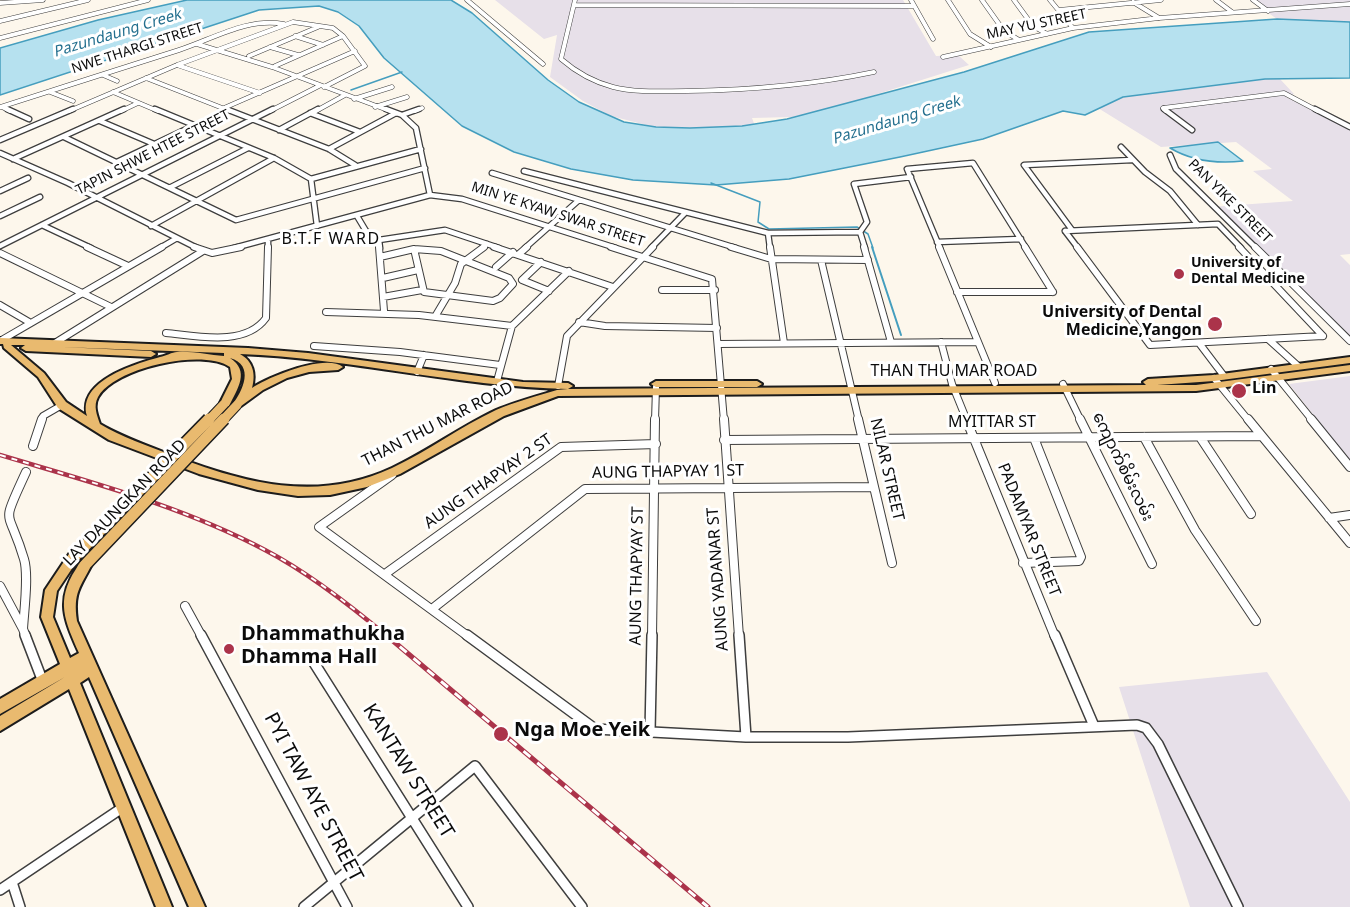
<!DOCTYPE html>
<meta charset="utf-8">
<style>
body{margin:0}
canvas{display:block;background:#fdf7ec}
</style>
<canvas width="1350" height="907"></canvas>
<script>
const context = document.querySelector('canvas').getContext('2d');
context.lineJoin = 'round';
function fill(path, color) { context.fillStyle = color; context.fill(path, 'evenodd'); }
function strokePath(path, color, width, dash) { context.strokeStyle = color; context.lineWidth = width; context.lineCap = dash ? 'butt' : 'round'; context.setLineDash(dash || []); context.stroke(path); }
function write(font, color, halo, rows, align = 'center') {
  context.font = font + ' Georgia,"Noto Sans Myanmar",serif'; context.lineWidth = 6; context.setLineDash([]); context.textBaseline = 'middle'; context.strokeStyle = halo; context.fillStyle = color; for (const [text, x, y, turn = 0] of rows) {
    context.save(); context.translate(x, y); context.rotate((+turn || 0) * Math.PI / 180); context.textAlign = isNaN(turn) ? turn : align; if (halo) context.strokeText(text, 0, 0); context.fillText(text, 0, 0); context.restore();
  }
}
fill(new Path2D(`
 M495,0H903L936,56L958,55L969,65L846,104L792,117L752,118L755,126L699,130L654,127L611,116L583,101L550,77L557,35L544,39Z
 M1250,0H1350V22L1277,19Z
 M1265,79H1280L1294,94L1286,97L1350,130V254L1340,255L1350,265V342L1211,207L1293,201L1253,171L1272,169L1236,142L1161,147L1098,108L1123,97Z
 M1350,376V462L1289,384Z
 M1267,672L1350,802V907H1190L1119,687Z`), '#e7e0e9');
const water = new Path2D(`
 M187,0H451L472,13L548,80L579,102L624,122L656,127L690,128L742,126L787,119L964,72L1089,32L1277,19L1350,22V78L1265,79L1123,97L1085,115L1063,111L983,139L900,157L789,179L716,185L633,180L571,169L514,152L462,126L384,58L359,26L338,12L319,6L259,10L0,95V48L98,20Z
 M1218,142L1243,161C1217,164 1192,161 1170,148Z`);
fill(water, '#b6e1ef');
strokePath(water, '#459ebe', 1.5);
strokePath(new Path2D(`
 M351,90L402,72
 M711,183L760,202L758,222L769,229L857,227L868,234L873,248`), '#459ebe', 1.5);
strokePath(new Path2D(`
 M872,247L901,335`), '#459ebe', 2);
const streetFar4 = new Path2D(`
 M467,0L543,64
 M575,0L561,59C576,72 594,82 613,87C637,93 662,91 687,91C750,90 812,85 874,72
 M911,0L933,39
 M948,0L970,34L991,47
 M982,0L1004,31L1019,40
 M1014,0L1033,26L1047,34
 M1050,0L1073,28
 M1216,0L1232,12
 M1253,0L1268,11
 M1133,2L1159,18
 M0,3L43,0
 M574,5L913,6
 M1059,10L1161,0
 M0,21L88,0
 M295,36L323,45
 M0,38L148,0
 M197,44L272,67L390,111
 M270,47L298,55
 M249,56L318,27
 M943,57L1073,28L1159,18L1350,4
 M177,65L260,93
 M275,66L343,36
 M103,75L117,81
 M146,78L230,111
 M50,92L73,101
 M113,92L158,111
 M354,99L392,87
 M0,107C60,88 119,69 179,50C213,39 248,17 284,24
 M2,107L10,111
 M375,107L407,97
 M224,108L355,51
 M69,111L177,65L293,22L333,28L343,36L365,66L324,87
 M121,111L138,103
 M270,111L319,86
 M316,111L345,95
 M415,111L422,108
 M1166,111L1163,108L1284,93L1318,111`);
const streetFar3 = new Path2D(`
 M7,109L29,119
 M155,109L274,158L311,179L317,226
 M226,109L329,149L355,165
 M386,109L402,115L416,128L430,195L462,199L616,248
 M1164,109L1192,130
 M1315,109L1350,127
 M310,113L360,132
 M402,115L419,109
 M100,121L154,144
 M279,130L318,109
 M64,137L236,220L425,168
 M0,140L73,109
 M1121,147L1145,172L1170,191L1198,225
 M329,149L396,113
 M0,153L68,183L197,248
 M1170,155L1176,169L1256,248
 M13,159L124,109
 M117,162L193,126
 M524,171L768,233L860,232
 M492,173L736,248
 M311,179L421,149
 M171,187L248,148
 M0,191L28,178
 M0,216L40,197
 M357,216L366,231L379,240L380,248
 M42,225L91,248
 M151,226L274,158
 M1072,230L1024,165L1132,160
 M1065,231L1078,248
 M1065,231L1218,224L1241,248
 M768,233L770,248
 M379,240L445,230L499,248
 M937,242L1021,239
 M0,246L273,109
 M160,248L177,238
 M234,248L430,195
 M268,248V241
 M482,248L487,244
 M525,248L579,200
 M651,248L685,213
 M865,248L860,232L867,222L854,184L911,177
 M940,248L907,169L973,163L1026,248`);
const streetFar2 = new Path2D(`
 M87,247L128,266
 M194,247L212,253L241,247
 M379,247L384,311
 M494,247L613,287
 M611,247L712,279L724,421
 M731,247L771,259L868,260
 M770,247L784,343
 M864,247L891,342
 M939,247L995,383
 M1025,247L1053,292
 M1077,247L1150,345L1323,336
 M1239,247L1323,336
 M1255,247L1350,341
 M414,249L441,251L509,278L513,284L500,298L493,301L424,292Z
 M0,253L111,307
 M519,254L527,247
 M380,257L414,249
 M821,260L859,421
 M541,262L522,280L549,291
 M496,267L513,252
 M383,278L418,270
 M662,290H715
 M957,292H1053
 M383,297L422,290
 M0,305L29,322
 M326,312L419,315L512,326
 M436,315L455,283L461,264L484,247
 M579,322L605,326L717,328
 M166,333C197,336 245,347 266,318L268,247
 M1268,339L1298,366
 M0,341L162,247
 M941,342L952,384L967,421
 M1199,343L1224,376
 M718,344L978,342
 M50,346L203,251
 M314,346L400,352L500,365
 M1271,369L1313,421
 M417,372L424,355
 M1214,378L1249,421
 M497,381L512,326L569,271
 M1063,384L1081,421
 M558,386L567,336L653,247
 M41,421L43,416L62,405
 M655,421L656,387`);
const streetFar1 = new Path2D(`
 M724,419L739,637
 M858,419L892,563
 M966,419L1055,637
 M1080,419L1152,564
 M1248,419L1350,543
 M1311,419L1350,467
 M1144,437L1195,530L1256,621
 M1200,437L1251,514
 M724,440L1261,436
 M33,446L42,419
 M392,475L319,527L469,637
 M1329,518L1350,515
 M1023,563L1079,561L1081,557L1034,438
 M385,574L561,447L656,444
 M0,586L23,629
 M185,606L202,637
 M432,609L585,489L874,487
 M26,637L23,629C24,611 29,575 24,559C8,505 0,529 26,472
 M652,637L655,419`);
const street = new Path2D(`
 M25,635L43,682
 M201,635L347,907
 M467,635L595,729L746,737H848L1137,725L1146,728L1158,744L1238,907
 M739,635L746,737
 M1055,635L1094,726
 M311,658L468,907
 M650,732L652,635
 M12,882L20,907
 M0,890L122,808
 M304,907L475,766L582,907`);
const primary = new Path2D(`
 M0,338L248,348L308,353L523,382L568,383L573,386L568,389L1146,385L1143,382L1148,379L1214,375L1350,357V363L1214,381L1157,385H1196L1350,365V371L1196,391L558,396L504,416L400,474L367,487L330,495L298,496L258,490L199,474L109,440L58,408L38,377L4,348L3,344H0ZM11,345H25L21,348L26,351L151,357L156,354L151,351L61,347L224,353V356C209,355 193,351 177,352C172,352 166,356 160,357C135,364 77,381 87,416L66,402L44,373ZM240,354C350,358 458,387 568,389L557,390C537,396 515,402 496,410C460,427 428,451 392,468C317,503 244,483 171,455C146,445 122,437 100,424C97,415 93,406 98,397C114,368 202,348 230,367L232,379L220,403L225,407L229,406C238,388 250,371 230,358C255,365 243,391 232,405L237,409L263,390L287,378L309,372L338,370L343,367C326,353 268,377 252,388C256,374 253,361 240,354Z
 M656,381H757L762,384L757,387H656L651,384Z
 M73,553L77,554L79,558L57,591L53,617L70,658L79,653C65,621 55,601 76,569C80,562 82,558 90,560L92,564C80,588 73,592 77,621L205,907H189L89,677L80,683L172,907H156L69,689L0,731V716L65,677L0,714V699L60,664L41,617L45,590L69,554Z`);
strokePath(streetFar4, '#3e3e3e', 5);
strokePath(streetFar3, '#3e3e3e', 7);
strokePath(streetFar2, '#3e3e3e', 8);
strokePath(streetFar1, '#3e3e3e', 10);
strokePath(street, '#3e3e3e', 12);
strokePath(primary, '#1c1c1c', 4);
strokePath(streetFar4, '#fff', 4);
strokePath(streetFar3, '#fff', 4.5);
strokePath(streetFar2, '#fff', 6);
strokePath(streetFar1, '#fff', 8);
strokePath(street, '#fff', 9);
fill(primary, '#e9ba6f');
const railFar1 = new Path2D(`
 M0,455C90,482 182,506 265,550C309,573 350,605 388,637`);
const rail = new Path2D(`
 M386,635L708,907`);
strokePath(railFar1, '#ab334a', 4.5);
strokePath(rail, '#ab334a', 5);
strokePath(railFar1, '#fff', 2, [6]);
strokePath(rail, '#fff', 3, [9]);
const primaryBridgeFar1 = new Path2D(`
 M208,421L225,403
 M222,421L237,405`);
const primaryBridge = new Path2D(`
 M73,558L209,419
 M86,564L224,419`);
strokePath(primaryBridgeFar1, '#1c1c1c', 11, []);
strokePath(primaryBridge, '#1c1c1c', 14, []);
strokePath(primaryBridgeFar1, '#e9ba6f', 9);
strokePath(primaryBridge, '#e9ba6f', 11);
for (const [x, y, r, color] of [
 [1179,274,6,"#ab334a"],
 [1215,324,8,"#ab334a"],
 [1239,391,8,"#ab334a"],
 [229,649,6,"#ab334a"],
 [501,734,8,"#ab334a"]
]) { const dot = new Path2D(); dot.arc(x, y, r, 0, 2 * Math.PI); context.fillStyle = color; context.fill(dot); strokePath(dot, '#fff', 2); }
write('14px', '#0b0b0b', '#fff', [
 ["MAY YU STREET",1037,27,-12],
 ["NWE THARGI STREET",138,51,-18],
 ["TAPIN SHWE HTEE STREET",154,155,-27],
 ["PAN YIKE STREET",1228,203,45],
 ["MIN YE KYAW SWAR STREET",557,217,18]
]);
write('bold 14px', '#0b0b0b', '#fff', [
 ["University of",1191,266],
 ["Dental Medicine",1191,282]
], 'left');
write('italic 15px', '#236f8e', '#fff', [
 ["Pazundaung Creek",118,36,-17],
 ["Pazundaung Creek",897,123,-17]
]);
context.letterSpacing = '1.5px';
write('16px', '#0b0b0b', '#fff', [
 ["B.T.F WARD",331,242]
]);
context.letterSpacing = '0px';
write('bold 16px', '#0b0b0b', '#fff', [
 ["University of Dental",1202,315],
 ["Medicine,Yangon",1202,333],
 ["Lin",1252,391,"left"]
], 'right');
write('16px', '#0b0b0b', '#fff', [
 ["THAN THU MAR ROAD",954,374],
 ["MYITTAR ST",992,425],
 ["THAN THU MAR ROAD",439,427,-27],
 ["ကျောက်စိမ်းလမ်း",1120,468,64],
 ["NILAR STREET",884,470,77],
 ["AUNG THAPYAY 1 ST",668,475,-1],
 ["AUNG THAPYAY 2 ST",490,484,-35],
 ["LAY DAUNGKAN ROAD",127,505,-46],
 ["PADAMYAR STREET",1026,531,68],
 ["AUNG THAPYAY ST",640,576,-89],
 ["AUNG YADANAR ST",721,579,-94]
]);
write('bold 20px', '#0b0b0b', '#fff', [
 ["Dhammathukha",241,638],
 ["Dhamma Hall",241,661],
 ["Nga Moe Yeik",514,734]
], 'left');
write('20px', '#0b0b0b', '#fff', [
 ["KANTAW STREET",405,773,58],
 ["PYI TAW AYE STREET",310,799,62]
]);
</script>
